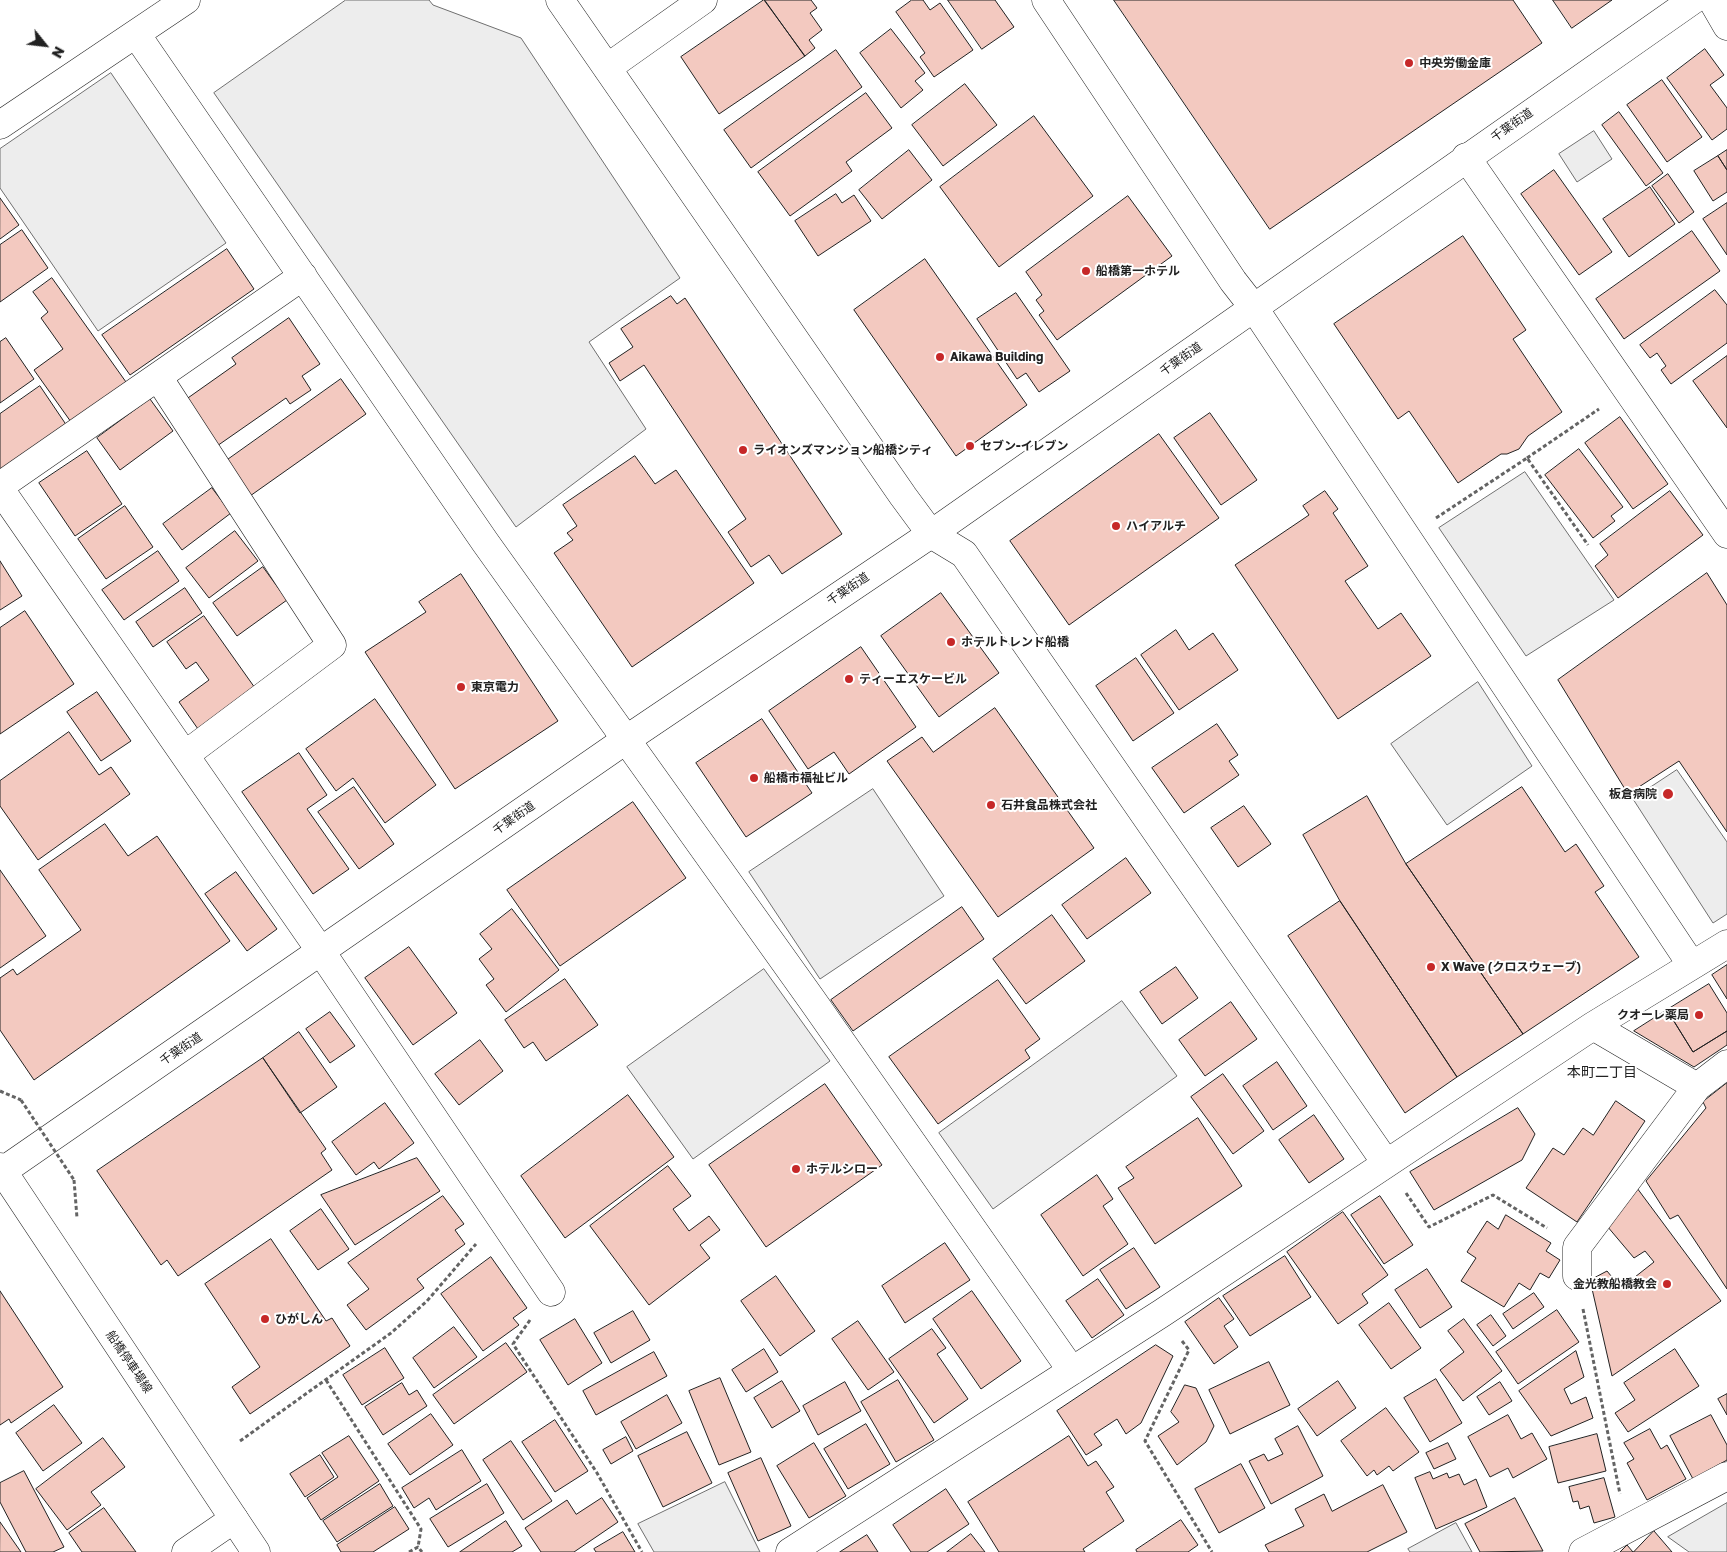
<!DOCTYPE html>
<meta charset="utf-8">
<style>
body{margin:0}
#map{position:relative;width:1727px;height:1552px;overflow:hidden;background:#fff;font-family:"Golos Text",sans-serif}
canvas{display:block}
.north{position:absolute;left:20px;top:20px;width:50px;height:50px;-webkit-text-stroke:4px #fff;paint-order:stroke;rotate:119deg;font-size:14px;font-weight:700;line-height:20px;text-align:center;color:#222}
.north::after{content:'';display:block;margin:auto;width:18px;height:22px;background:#222;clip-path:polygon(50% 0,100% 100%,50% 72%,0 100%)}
</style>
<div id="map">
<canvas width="1727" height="1552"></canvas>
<div class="north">N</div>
</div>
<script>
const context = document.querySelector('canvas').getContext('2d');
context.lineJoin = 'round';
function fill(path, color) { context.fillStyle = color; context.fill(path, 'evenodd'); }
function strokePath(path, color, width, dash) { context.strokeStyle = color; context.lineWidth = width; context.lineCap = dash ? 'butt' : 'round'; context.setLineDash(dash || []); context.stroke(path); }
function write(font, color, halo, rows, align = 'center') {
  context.font = font + ' "Golos Text","Noto Sans JP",sans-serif'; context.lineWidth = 4; context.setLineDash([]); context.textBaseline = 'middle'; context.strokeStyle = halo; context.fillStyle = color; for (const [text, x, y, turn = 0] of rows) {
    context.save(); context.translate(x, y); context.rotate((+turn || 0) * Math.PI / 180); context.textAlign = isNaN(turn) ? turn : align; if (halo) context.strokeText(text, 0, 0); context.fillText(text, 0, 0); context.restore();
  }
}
const parking = new Path2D(`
 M346,0H429L433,5L521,38L680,278L589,342L646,429L516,527L214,93Z
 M111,73L226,243L98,331L0,188V149Z
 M1594,131L1612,159L1577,182L1559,154Z
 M1525,472L1614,600L1526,656L1439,528Z
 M1478,682L1532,766L1447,825L1391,744Z
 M1677,770L1727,842V914L1713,923L1633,799Z
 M873,789L944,896L820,979L749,872Z
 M764,969L830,1061L693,1159L627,1067Z
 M1122,1001L1177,1076L993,1209L939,1133Z
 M725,1482L760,1552H654L638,1524Z
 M1727,1503V1552H1689L1668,1537Z
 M1456,1523L1472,1552H1410L1408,1549Z`);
fill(parking, '#ededed');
strokePath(parking, '#6f6f6f', 1);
const building = new Path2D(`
 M764,0L805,56L719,114L681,57Z
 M765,0H811L817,8L810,13L822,30L809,40L815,48L805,56Z
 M912,0H923L930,10L940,3L973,50L934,77L920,57L925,53L896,12Z
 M948,0H995L1014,27L982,49Z
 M1114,0H1513L1542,43L1270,229Z
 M1553,0H1612L1572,28Z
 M891,29L925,73L915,81L923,90L901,108L860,53Z
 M1705,49L1724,75L1710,85L1727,108V129L1712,140L1667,78Z
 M836,50L862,87L751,168L724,130Z
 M1662,80L1702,137L1667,162L1627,105Z
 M965,84L997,125L943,166L912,125Z
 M866,93L892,128L846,162L852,171L790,216L758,172Z
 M1619,112L1663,173L1646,186L1602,125Z
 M1034,116L1093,196L999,267L940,187Z
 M909,150L932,180L882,219L859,190Z
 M1727,150V170L1718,156Z
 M1718,156L1727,170V192L1713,201L1694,171Z
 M1554,170L1612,252L1579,275L1521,194Z
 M1668,174L1694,212L1679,223L1652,186Z
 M1650,187L1675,224L1629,257L1603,219Z
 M836,194L842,203L854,195L871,221L818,256L795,221Z
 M1128,196L1172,256L1057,340L1039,315L1044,311L1036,300L1042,295L1026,272Z
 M0,198L19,225L0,239Z
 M1727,203V255L1703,219Z
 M22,230L48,268L0,302V245Z
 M1692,231L1720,271L1624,339L1596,299Z
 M1463,236L1526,330L1513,339L1562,412L1528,436L1519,449L1507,454H1501L1458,483L1409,411L1398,419L1334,324Z
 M227,249L254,289L130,375L102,335Z
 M925,259L1027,405L956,456L854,310Z
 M52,278L126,382L71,422L34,370L63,349L41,318L48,312L33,292Z
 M1715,290L1727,305V343L1671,384L1661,370L1666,366L1657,353L1650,358L1640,345Z
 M1016,293L1070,371L1039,392L1026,373L1017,379L977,319Z
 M671,296L677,304L685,298L842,534L782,574L769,555L751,567L728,532L746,519L644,365L620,381L609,363L633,347L621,329Z
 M289,318L320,364L302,376L311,390L290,404L286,398L217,446L185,400L236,364L232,358Z
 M6,338L34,379L0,403V342Z
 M1727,356V428L1693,381Z
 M341,379L366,414L250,496L226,461Z
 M40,386L67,426L0,473V414Z
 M150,399L173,431L120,470L97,438Z
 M1210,413L1257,480L1221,505L1174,438Z
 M1620,417L1668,484L1633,509L1585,443Z
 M1159,434L1219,518L1069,625L1010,541Z
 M1579,449L1623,507L1611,516L1615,521L1593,538L1545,475Z
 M87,451L122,504L75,536L39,483Z
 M635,456L655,484L676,470L754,583L632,667L554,553L573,540L567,533L577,526L563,505Z
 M212,488L231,513L182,550L163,524Z
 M1325,491L1338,509L1333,513L1368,566L1345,581L1378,629L1401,613L1431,656L1338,719L1235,565L1309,515L1303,506Z
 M1670,491L1703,535L1618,598L1595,566L1608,555L1600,544Z
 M125,506L153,547L106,579L78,539Z
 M235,531L258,561L209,598L186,568Z
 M158,551L179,581L124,620L102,590Z
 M0,561L22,596L0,610Z
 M263,567L287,600L237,636L213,603Z
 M1707,573L1727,605V832L1679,761L1628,794L1558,680Z
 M461,574L558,721L455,789L365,652L426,612L419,602Z
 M185,588L202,613L153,647L136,622Z
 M941,593L999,673L939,717L881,636Z
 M25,611L74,684L0,734V628Z
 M204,616L255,688L198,729L179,702L209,680L196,662L186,669L167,642Z
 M1176,630L1189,650L1213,633L1238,670L1179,710L1141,655Z
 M861,647L916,727L849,774L834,752L808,769L769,711Z
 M1136,658L1174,713L1133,741L1096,686Z
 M97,692L131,741L101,761L67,712Z
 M375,699L436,785L385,823L353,778L336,791L306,749Z
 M995,708L1094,848L998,917L887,761L922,737L933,752Z
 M762,719L812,793L746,837L696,763Z
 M1217,724L1238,755L1229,761L1239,775L1184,813L1152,768Z
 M69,732L99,775L111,767L130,794L38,860L0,806V781Z
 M299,753L327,795L307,809L349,869L313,894L242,792Z
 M354,787L394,844L359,869L318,812Z
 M1522,787L1565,852L1576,844L1604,886L1595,892L1639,957L1523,1034L1406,864Z
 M1367,796L1406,864L1523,1034L1457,1077L1340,901L1303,835Z
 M633,802L686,878L560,966L507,890Z
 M1244,806L1271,844L1238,867L1211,828Z
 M105,824L128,856L157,836L230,941L34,1080L0,1030V978L13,969L17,975L81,930L39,870Z
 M1126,858L1151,893L1087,939L1062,905Z
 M0,870L46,936L0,968Z
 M236,872L277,929L247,951L205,894Z
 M1340,901L1457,1077L1405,1113L1288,936Z
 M962,907L984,939L853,1031L831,1000Z
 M512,909L559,970L506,1012L486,985L494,979L479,959L492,949L480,934Z
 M1052,915L1085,961L1026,1004L993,959Z
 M409,947L457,1013L413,1045L365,978Z
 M1727,965V999L1712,975Z
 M1176,967L1198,998L1162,1024L1140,992Z
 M565,979L598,1025L546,1061L533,1042L524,1048L505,1020Z
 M998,980L1040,1039L1025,1050L1030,1058L938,1124L889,1057Z
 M1709,984L1727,1013V1031L1693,1052L1667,1010Z
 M1231,1002L1257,1039L1205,1076L1179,1040Z
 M1667,1010L1693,1052L1727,1031V1045L1694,1067L1634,1031Z
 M330,1012L355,1046L330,1063L306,1029Z
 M299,1032L337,1087L300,1113L263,1058Z
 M480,1040L503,1071L459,1105L435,1074Z
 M263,1058L326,1149L321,1153L332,1170L178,1276L167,1260L161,1265L97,1171Z
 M1277,1062L1307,1106L1273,1130L1243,1086Z
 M1223,1074L1264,1131L1233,1154L1191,1097Z
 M1727,1083V1289L1678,1215L1670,1219L1646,1181L1706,1108L1703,1102Z
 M825,1084L882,1165L766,1247L709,1165Z
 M628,1095L674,1157L565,1238L521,1176Z
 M1616,1101L1645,1121L1577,1222L1526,1188L1553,1148L1564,1155L1583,1128L1593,1135Z
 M385,1103L414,1143L379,1169L374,1162L356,1175L332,1142Z
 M1518,1108L1535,1134L1522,1160L1434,1210L1410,1172Z
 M1314,1115L1344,1159L1309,1183L1279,1140Z
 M1198,1118L1242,1186L1155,1244L1118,1188L1134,1178L1126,1167Z
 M417,1158L440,1191L355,1245L321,1195Z
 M668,1166L691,1196L673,1209L689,1231L709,1216L720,1230L700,1245L710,1258L649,1305L590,1226Z
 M1097,1175L1113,1199L1103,1206L1128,1244L1083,1276L1041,1215Z
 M1637,1188L1721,1301L1612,1376L1590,1280L1607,1271L1621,1288L1654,1262L1645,1251L1634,1258L1607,1226Z
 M443,1196L464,1224L455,1230L465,1244L417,1279L424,1288L366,1330L347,1305L369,1289L348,1263Z
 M1380,1196L1413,1245L1384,1264L1351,1215Z
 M321,1209L349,1249L318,1270L290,1231Z
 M1343,1212L1388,1275L1362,1294L1368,1303L1338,1324L1287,1252Z
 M1506,1215L1551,1243L1546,1251L1560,1260L1549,1278L1540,1273L1530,1290L1519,1283L1504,1307L1461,1281L1476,1258L1467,1252L1487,1221L1498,1229Z
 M271,1239L326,1321L332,1318L350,1346L250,1414L232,1387L260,1367L205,1284Z
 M945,1243L970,1280L905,1323L882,1286Z
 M1134,1248L1160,1287L1126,1309L1100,1270Z
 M1285,1256L1311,1297L1250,1336L1223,1296Z
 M491,1257L527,1308L513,1318L519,1325L483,1351L441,1294Z
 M1427,1269L1452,1307L1420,1328L1395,1290Z
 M776,1276L815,1331L780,1356L741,1301Z
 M1098,1279L1124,1315L1092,1338L1066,1301Z
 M0,1291L63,1387L11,1423L9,1419L0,1425Z
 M972,1291L1021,1361L981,1389L933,1319Z
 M1534,1293L1544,1307L1513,1329L1503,1314Z
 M1219,1298L1234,1319L1224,1326L1238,1347L1214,1364L1185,1322Z
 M1389,1303L1421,1348L1391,1369L1359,1325Z
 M1557,1310L1579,1342L1518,1384L1496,1352Z
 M633,1311L650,1340L611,1363L594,1333Z
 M1491,1315L1506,1336L1493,1346L1477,1325Z
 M575,1319L602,1363L568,1385L540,1340Z
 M1464,1319L1502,1371L1463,1401L1440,1370L1464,1352L1448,1331Z
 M858,1321L894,1372L868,1390L832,1339Z
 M454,1327L477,1357L434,1388L413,1358Z
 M932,1329L946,1348L937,1354L968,1399L934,1423L889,1359Z
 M506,1343L527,1372L454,1424L433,1395Z
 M1156,1345L1173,1356L1141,1423L1126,1434L1117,1419L1094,1434L1102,1445L1086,1455L1057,1411Z
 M385,1348L404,1378L362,1405L343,1375Z
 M764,1349L778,1372L746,1392L732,1370Z
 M1675,1349L1699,1386L1628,1432L1615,1413L1635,1400L1624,1383Z
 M1576,1351L1584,1377L1564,1389L1571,1404L1586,1397L1593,1418L1551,1436L1519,1391Z
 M654,1352L667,1376L596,1415L583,1391Z
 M1269,1362L1290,1405L1230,1434L1209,1390Z
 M720,1378L751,1452L719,1465L689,1391Z
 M1436,1379L1462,1423L1430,1442L1404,1398Z
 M898,1380L934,1440L896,1462L861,1402Z
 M782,1381L800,1411L772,1428L754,1398Z
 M1338,1381L1356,1408L1317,1436L1298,1409Z
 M845,1382L861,1411L818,1435L803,1406Z
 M1500,1382L1512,1401L1489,1415L1477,1397Z
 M402,1383L409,1395L417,1390L427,1406L383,1435L365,1407Z
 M1185,1385L1196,1388L1214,1426L1206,1442L1177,1465L1158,1436L1179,1422L1171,1412Z
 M1727,1394V1415L1718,1399Z
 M667,1395L682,1423L636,1449L621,1422Z
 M54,1405L82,1443L43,1471L16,1433Z
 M1386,1408L1419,1452L1393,1471L1389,1466L1377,1475L1374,1470L1367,1476L1341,1441Z
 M431,1414L453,1445L410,1475L388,1444Z
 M1508,1415L1521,1439L1532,1433L1547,1459L1513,1478L1508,1468L1490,1477L1468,1437Z
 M1711,1415L1727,1445V1460L1693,1479L1670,1436Z
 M555,1420L588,1471L555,1492L522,1442Z
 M866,1424L890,1464L848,1489L824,1449Z
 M1298,1426L1323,1476L1271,1504L1249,1461L1264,1454L1268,1461L1283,1454L1275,1439Z
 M1650,1429L1661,1449L1667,1445L1686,1479L1647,1500L1627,1463L1634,1459L1624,1443Z
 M687,1432L712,1483L663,1507L638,1456Z
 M1597,1434L1606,1471L1558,1483L1549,1447Z
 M349,1436L379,1481L321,1520L307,1498L338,1477L322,1453Z
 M1069,1436L1088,1466L1096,1461L1114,1487L1106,1492L1124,1521L1083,1549L1085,1552H999L968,1502Z
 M626,1437L633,1451L611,1464L603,1450Z
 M103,1438L125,1467L91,1492L101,1505L67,1530L36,1489Z
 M511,1441L552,1501L523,1520L483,1460Z
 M814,1443L846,1496L809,1518L777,1466Z
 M1448,1443L1456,1459L1434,1469L1426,1453Z
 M462,1450L481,1481L436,1510L429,1498L414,1508L402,1488Z
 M320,1455L334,1477L305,1497L290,1474Z
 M761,1458L791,1526L758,1541L728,1473Z
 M1241,1464L1265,1508L1219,1533L1195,1489Z
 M24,1471L64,1547L53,1552H26L0,1502V1483Z
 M1430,1472L1433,1479L1447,1473L1449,1478L1459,1474L1464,1485L1476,1479L1487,1507L1436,1529L1415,1478Z
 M1604,1478L1615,1517L1594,1523L1589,1506L1580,1509L1578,1501L1573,1502L1569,1487Z
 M380,1484L393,1506L337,1542L323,1521Z
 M487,1484L504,1513L448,1547L430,1519Z
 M1383,1485L1407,1532L1367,1552H1269L1265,1545L1304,1526L1295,1509L1324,1494L1332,1511Z
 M946,1489L969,1524L927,1552H911L893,1525Z
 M602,1498L618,1522L574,1552H541L525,1528L567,1500L576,1514Z
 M1515,1498L1543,1551L1480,1552L1465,1524Z
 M395,1507L409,1529L373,1552H341L337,1545Z
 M104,1508L136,1552H82L69,1533Z
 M1181,1520L1198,1545L1188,1552H1137L1136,1550Z
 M506,1521L522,1546L512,1552H460Z
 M0,1522L21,1552H0Z
 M1654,1531L1672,1552H1620L1627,1545L1633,1552Z
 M623,1532L635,1552H596L594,1549Z
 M971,1534L985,1552H947Z
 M867,1535L878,1552H840Z`);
fill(building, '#f3c9c0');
strokePath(building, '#222', 1);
const minor = new Path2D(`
 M560,0L903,496L931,534L964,554L1386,1163
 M1046,0L1233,281L1254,308L1691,964
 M1712,0L1727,26
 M136,34L485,542L812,1000L1072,1371
 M607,68L703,0
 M0,125L186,0
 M1466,157L1727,534
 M158,377L332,645L185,755
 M0,486L303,276
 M0,489L322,953L551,1292
 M1593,1026L1697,1087
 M1577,1276V1247L1697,1087L1727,1064
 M186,1552L234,1519
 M790,1552L1162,1313L1593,1026L1727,944
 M1583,1552L1727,1476`);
const major = new Path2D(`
 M0,1167L256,1552`);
const highway = new Path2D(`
 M0,1173L627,739L931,534L1693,0`);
strokePath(minor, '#222', 29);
strokePath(major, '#222', 29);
strokePath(highway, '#222', 29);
strokePath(new Path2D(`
 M1527,458L1599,409
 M1436,518L1527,458L1588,545
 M0,1091L21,1100
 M74,1180L77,1218
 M1406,1193L1429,1227L1493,1195L1547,1228
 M1583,1309L1620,1494
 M530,1320L513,1344L597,1473L642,1552
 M1182,1341L1189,1350L1145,1441L1212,1552
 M326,1380L421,1529L418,1547
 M240,1441L391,1333L427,1301L476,1244
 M409,1552L418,1547L422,1552`), '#646464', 3, [4, 2.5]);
strokePath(minor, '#fff', 28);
strokePath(major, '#fff', 28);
strokePath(highway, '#fff', 28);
strokePath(new Path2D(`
 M21,1100L74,1180`), '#646464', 3, [4, 2.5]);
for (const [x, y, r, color] of [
 [1409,63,5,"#c62828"],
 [1086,271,5,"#c62828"],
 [940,357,5,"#c62828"],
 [970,446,5,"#c62828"],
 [743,450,5,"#c62828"],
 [1116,526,5,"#c62828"],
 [951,642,5,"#c62828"],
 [849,679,5,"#c62828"],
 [461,687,5,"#c62828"],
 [754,778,5,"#c62828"],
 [1668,794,6,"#c62828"],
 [991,805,5,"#c62828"],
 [1431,967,5,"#c62828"],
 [1699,1015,5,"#c62828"],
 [796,1169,5,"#c62828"],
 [1667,1284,5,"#c62828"],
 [265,1319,5,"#c62828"]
]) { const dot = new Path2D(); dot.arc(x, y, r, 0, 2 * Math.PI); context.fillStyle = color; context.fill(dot); strokePath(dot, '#fff', 2); }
write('bold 12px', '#222', '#fff', [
 ["中央労働金庫",1419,63],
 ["船橋第一ホテル",1096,271],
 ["Aikawa Building",950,357],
 ["セブン-イレブン",980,446],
 ["ライオンズマンション船橋シティ",753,450],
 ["ハイアルチ",1126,526],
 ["ホテルトレンド船橋",961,642],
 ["ティーエスケービル",859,679],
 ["東京電力",471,687],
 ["船橋市福祉ビル",764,778],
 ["板倉病院",1657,794,"right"],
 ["石井食品株式会社",1001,805],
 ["X Wave (クロスウェーブ)",1441,967],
 ["クオーレ薬局",1689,1015,"right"],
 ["ホテルシロー",806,1169],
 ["金光教船橋教会",1657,1284,"right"],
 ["ひがしん",275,1319]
], 'left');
write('12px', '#222', '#fff', [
 ["千葉街道",1512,125,-35],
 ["千葉街道",1181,359,-35],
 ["千葉街道",848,589,-34],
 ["千葉街道",514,818,-35],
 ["千葉街道",181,1049,-34],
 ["船橋停車場線",129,1362,56]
]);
write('14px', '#222', '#fff', [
 ["本町二丁目",1602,1073]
]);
</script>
